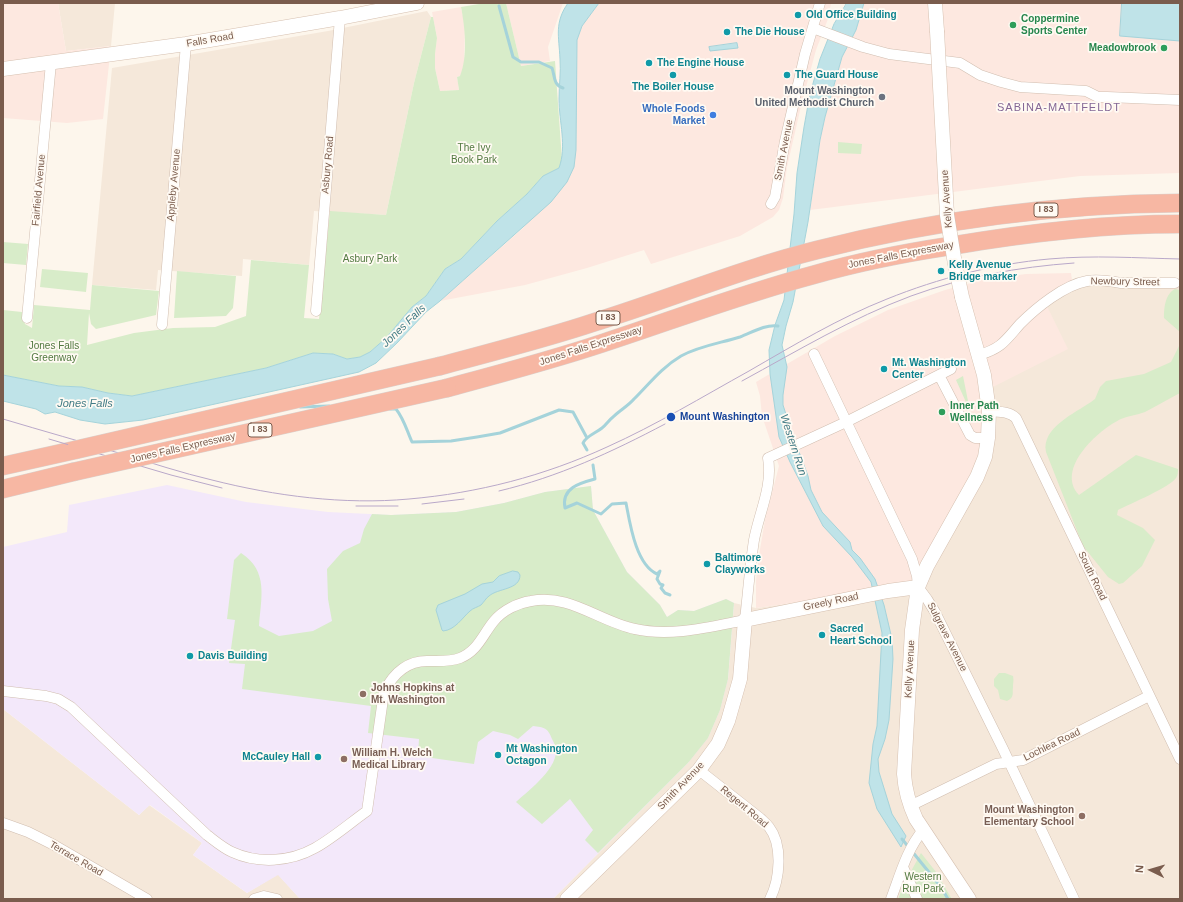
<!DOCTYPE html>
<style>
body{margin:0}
#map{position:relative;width:1183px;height:902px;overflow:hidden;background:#fdf6ec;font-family:Arial,sans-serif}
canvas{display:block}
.frame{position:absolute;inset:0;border:4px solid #7a5c4d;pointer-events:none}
.north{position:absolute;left:1131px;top:850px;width:40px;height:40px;-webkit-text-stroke:3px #fffaf3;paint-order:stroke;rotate:275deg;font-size:11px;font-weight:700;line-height:16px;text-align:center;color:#7a5c4d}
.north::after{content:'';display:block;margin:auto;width:14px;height:18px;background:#7a5c4d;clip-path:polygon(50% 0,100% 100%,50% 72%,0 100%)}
</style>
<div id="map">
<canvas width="1183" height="902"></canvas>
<div class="frame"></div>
<div class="north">N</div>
</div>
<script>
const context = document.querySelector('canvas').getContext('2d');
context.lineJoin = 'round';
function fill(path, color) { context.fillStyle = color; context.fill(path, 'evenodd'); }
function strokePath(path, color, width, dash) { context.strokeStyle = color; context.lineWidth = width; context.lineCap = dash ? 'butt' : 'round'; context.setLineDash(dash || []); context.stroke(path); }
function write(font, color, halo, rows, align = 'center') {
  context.font = font + ' Arial,sans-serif'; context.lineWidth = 3.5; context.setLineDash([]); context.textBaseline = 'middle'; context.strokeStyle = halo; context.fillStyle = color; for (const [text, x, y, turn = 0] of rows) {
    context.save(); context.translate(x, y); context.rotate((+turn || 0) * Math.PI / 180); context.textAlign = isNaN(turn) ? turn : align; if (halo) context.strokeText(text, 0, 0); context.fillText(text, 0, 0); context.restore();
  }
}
fill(new Path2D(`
 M58,3H115L111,46L66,51Z
 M427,11L431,17L414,83L386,215L314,211L309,265L243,259L242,276L158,270L156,290L92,285L112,68L328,31Z
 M1180,283V899H952L936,872L903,886L898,899H553L688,763L728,679L734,603L756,608L915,586L987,390L1046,304L1073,287L1101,284Z
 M3,709L139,815L149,805L202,843L193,855L247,893L278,874L300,899H3Z`), '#f5e8da');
fill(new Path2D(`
 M3,3H58L66,51L111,46L103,119L67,123L3,118Z
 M506,3H563L548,47L550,61L521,66Z
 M599,3H831L828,19L816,50L802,102L787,167L783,198L779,210L773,217L740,236L651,264L644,250L587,268L525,285L440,301L523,228L576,150L577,40L582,26Z
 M864,3H1180V173L1080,176L810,210L820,140L825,117L842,57L856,30Z
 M461,7L465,26L464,68L460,76L457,77L459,90L440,91L435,68V54L437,38L432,12Z
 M1071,273L1073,287L1046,304L1068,349L987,390L983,460L915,586L756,608V581L759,555L765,520L779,466L762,416L760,396L756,382L835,336L888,310L945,290L982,280L1026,274Z`), '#fde8e0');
fill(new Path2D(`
 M167,485L246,502L328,512L391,515L456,512L504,503L545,492L591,486L593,510L627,572L660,605L667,617L678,610L694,611L726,599L734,603L728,679L720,710L708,738L688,763L553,899H300L278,875L247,893L193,855L202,843L150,805L139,815L3,709V547L67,532L69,505Z`), '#f3e8fa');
fill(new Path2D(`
 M485,3H506L521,66L555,61L562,160L559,168L543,176L527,194L497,221L461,259L445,269L426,296L412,307L386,338L370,352L360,357L347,359L333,354L313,353L266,368L132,396L108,393L82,387L59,386L3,375V310L22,312L25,324L32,328L34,305L90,310L92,285L159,291L156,315L96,329L91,324L89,313L87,345L134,333L173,328L215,327L246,316L251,260L309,265L304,318L319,319L330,211L386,215L414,83L431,17H433L437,38L435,54V68L440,91L459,90L457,77L460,76C468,57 465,27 461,7Z
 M838,142L862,144L861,154L838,153Z
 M3,242L28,244L26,265L3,263Z
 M42,269L88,273L86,292L40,287Z
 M177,271L236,276L233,308L226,316L174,318Z
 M1175,289L1180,290V332L1164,318C1164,308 1165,294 1175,289Z
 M1180,344V393C1168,399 1157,406 1145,412C1137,415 1128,416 1121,419C1098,430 1055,469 1079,495L1136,455L1178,469C1178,472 1178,475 1176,478C1170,487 1130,504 1118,510L1117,515L1143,528L1155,540L1142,566L1123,583L1119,584L1108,577L1083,546L1046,452C1041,428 1075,413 1091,402L1095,399L1100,387L1106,381L1144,374L1171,362Z
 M963,376L970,411L956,380Z
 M591,486L593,510L627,572L660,605L667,617L678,610L694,611L726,599L734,603L728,679L720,710L708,738L688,763L598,853L585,840L593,830L570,799L542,824L516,802C530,789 559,768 556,747C555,745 553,741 552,739C548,728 544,727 533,726L518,739L510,735L493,731L478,742L474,764L418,756L419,739L368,733L371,706L242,689L245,664L229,663L235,620L227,619L234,560L241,553C269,571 261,598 259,626L279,636L313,631L332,621L328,599L327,569L343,551L360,543L364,529L372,514L391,515L456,512L504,503L545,492Z
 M999,673H1005L1013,676C1014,681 1013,683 1013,687C1012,693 1015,697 1007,701L1000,699L998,690L994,686V679Z
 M921,853L936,872L952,899H898L903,886Z`), '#d8ecc9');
const water = new Path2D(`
 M568,3H599L582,26L577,40L576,150L574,167L567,182L551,202L440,301L426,312L397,343L376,363L359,372L143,420L105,424L80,420L55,412L45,414L36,409L3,401V375L59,386L82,387L108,393L132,396L266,368L313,353L333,354L347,359L360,357L370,352L386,338L412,307L426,296L445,269L461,259L497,221L527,194L543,176L559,168C567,146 559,122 559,99C559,85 561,72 560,59C559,36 554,23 568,3Z
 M847,3H864L856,30L842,57L825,117L820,140L808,222L793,302L786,326L782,345L787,367L783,395V405L792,433L808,476L811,490L822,512L850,542L852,550L860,558L875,579L884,605L892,639L893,659L889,720L885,739L878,759L879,772L892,814L906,836L901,847L877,809L869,783L873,744L877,726L882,633L871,582L852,557L823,526L790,462L779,437L770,374L769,350L775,325L784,300L794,214L797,173L804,127L810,94L820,59L834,24Z
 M1122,3H1180V41L1120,36Z
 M737,43L738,48L710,51L709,47Z
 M513,571L518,572L520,575C520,590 498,588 489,596C486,598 484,602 481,605C478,607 473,608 470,611C462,618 455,630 443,631L442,630L436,610L438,605L465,594L482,584L493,582L499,576Z`);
fill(water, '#bfe3e8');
strokePath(water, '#a5d3da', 1);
strokePath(new Path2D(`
 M499,6L513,57L521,62H539L552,68C555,76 553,85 563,88
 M300,407L329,406
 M390,409H396C404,419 407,431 412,442L451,441L477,437L500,433L559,410L573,412L587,438
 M587,450L583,443C586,436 596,433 602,428C606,425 609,420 613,417C619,411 628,406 634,399C650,383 661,368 681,356C699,346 721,343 740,337C751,333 765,324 778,326
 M593,465L595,479C580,483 561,488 565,508L577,503L601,514L612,504L626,503C630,524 636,565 657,574L660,571L657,579L660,584L663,585L661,588L665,593L670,595
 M902,839L941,887L948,899`), '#a5d3da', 3);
const minor = new Path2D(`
 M813,28L863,47L889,54L960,63L980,75L1001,82L1020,87L1086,91L1098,97H1107L1180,100
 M771,204L775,197L785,141L805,54L820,3
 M316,311L340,18
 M27,318L51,63
 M162,325L186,44
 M814,354L912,559L917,576L918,587L927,599L935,612L1003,749L1074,899
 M979,355C1002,348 1005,341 1020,324C1036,308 1064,285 1087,281C1098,279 1110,281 1121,283H1175
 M939,375L970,435L975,438H988
 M989,411C999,412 1009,411 1016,418L1180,759
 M3,691L46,696L58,699L71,707L207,835C215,841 223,848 232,852C258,864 290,862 315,848C333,838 350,823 367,811L384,692C393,674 406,661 427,661C439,661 450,662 460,658C478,651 483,634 494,621C503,610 518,603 531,601C569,593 600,622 635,629C671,637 709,627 745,620C748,593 750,566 754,540C759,513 773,486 768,458L846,422L951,369
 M699,770L760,818C763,821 766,823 769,827C783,845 780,879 770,899
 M910,806L996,764L1023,760L1149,696
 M3,823L28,832L54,845L147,899
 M903,867L917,899
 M254,899L264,896L277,899
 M891,899C900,875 907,849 923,830`);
const secondary = new Path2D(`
 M935,3L937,31
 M3,69L186,44L340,18L417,3
 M962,297L984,375L989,411L988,438L985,457L977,477L927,566L918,587L912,630L904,774C905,790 909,804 916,819L969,899
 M567,899L699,770L718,744L728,721L740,679L745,620L888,591L918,587`);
const motorway = new Path2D(`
 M440,366C492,352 544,339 595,322C669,299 741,269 817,250C935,220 1058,204 1180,203
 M447,388C499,374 552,360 603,343C673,320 742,294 813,275C858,262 904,253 950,246C1026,233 1103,224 1180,224
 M3,466L75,450
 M3,489L73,472`);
strokePath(minor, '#d1beb0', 11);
strokePath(secondary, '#d6c0b0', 15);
strokePath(motorway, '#dad1cd', 19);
strokePath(minor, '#fff', 10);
strokePath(secondary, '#fff', 14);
strokePath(motorway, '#f7b7a3', 18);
strokePath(new Path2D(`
 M742,381C797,351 852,318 911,296C963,277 1018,267 1074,263
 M3,419C43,431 83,442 122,454C152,463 182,473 212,480C275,496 344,505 409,499C478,493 544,476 607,447C656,425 702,397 749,371C794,345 839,318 887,299C939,278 994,264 1049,259C1093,255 1137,258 1180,259
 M49,439L171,475L222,488
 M499,491C558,477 612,452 665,424
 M422,504L464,499
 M356,506H398`), '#b9a8c9', 1);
const secondaryBridge = new Path2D(`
 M937,31L947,215L955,264L962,297`);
const motorwayBridge = new Path2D(`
 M75,450L440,366
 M73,472L447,388`);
strokePath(secondaryBridge, '#d6c0b0', 15, []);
strokePath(motorwayBridge, '#dad1cd', 19, []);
strokePath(secondaryBridge, '#fff', 14);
strokePath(motorwayBridge, '#f7b7a3', 18);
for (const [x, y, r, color] of [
 [798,15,4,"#0f9aa8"],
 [1013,25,4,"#2e9e5b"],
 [727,32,4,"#0f9aa8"],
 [1164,48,4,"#2e9e5b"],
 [649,63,4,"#0f9aa8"],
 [673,75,4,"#0f9aa8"],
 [787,75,4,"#0f9aa8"],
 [882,97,4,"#6b7280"],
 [713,115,4,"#3f7fe0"],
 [941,271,4,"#0f9aa8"],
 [884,369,4,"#0f9aa8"],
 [942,412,4,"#2e9e5b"],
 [671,417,5,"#1a4fb4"],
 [707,564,4,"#0f9aa8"],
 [822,635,4,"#0f9aa8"],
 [190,656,4,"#0f9aa8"],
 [363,694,4,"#8d6e63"],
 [498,755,4,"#0f9aa8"],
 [318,757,4,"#0f9aa8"],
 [344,759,4,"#8d6e63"],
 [1082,816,4,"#8d6e63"]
]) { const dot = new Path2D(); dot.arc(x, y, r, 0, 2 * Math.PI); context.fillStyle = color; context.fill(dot); strokePath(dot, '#fffaf3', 1.5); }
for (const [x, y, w] of [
 [1046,210,24],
 [608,318,24],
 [260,430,24]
]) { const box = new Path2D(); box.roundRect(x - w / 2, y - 7, w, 14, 3); context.fillStyle = '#fffaf3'; context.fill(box); strokePath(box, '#7a5c4d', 1); }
write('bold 9px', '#7a5c4d', null, [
 ["I 83",1046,210],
 ["I 83",608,318],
 ["I 83",260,430]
]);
write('bold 10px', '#0d838f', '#fffaf3', [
 ["Old Office Building",806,15],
 ["The Die House",735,32],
 ["The Engine House",657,63],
 ["The Guard House",795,75],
 ["The Boiler House",673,87,"center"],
 ["Kelly Avenue",949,265],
 ["Bridge marker",949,277],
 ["Mt. Washington",892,363],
 ["Center",892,375],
 ["Baltimore",715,558],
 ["Clayworks",715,570],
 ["Sacred",830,629],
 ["Heart School",830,641],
 ["Davis Building",198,656],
 ["Mt Washington",506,749],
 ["Octagon",506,761],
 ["McCauley Hall",310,757,"right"]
], 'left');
write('bold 10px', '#27864d', '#fffaf3', [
 ["Coppermine",1021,19],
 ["Sports Center",1021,31],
 ["Meadowbrook",1156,48,"right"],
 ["Inner Path",950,406],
 ["Wellness",950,418]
], 'left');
write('10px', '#7a5c4d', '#fffaf3', [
 ["Falls Road",210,40,-10],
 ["Smith Avenue",784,150,-79],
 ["Asbury Road",328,165,-85],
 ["Appleby Avenue",174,185,-85],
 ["Fairfield Avenue",39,190,-85],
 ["Kelly Avenue",947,199,-94],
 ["Jones Falls Expressway",901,255,-11],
 ["Newbury Street",1125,282,1],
 ["Jones Falls Expressway",591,346,-18],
 ["Jones Falls Expressway",183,448,-13],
 ["South Road",1092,576,64],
 ["Greely Road",831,602,-12],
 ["Sulgrave Avenue",947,637,63],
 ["Kelly Avenue",910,669,-87],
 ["Lochlea Road",1052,745,-26],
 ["Smith Avenue",681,786,-46],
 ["Regent Road",744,807,40],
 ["Terrace Road",76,859,30]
]);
write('bold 10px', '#5b616d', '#fffaf3', [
 ["Mount Washington",874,91],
 ["United Methodist Church",874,103]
], 'right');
write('bold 10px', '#366cbe', '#fffaf3', [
 ["Whole Foods",705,109],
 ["Market",705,121]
], 'right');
write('10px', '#537a41', '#fffaf3', [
 ["The Ivy",474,148],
 ["Book Park",474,160],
 ["Asbury Park",370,259],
 ["Jones Falls",54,346],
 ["Greenway",54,358],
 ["Western",923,877],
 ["Run Park",923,889]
]);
write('bold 10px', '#164399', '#fffaf3', [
 ["Mount Washington",680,417]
], 'left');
write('bold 10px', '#785e54', '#fffaf3', [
 ["Johns Hopkins at",371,688],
 ["Mt. Washington",371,700],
 ["William H. Welch",352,753],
 ["Medical Library",352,765],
 ["Mount Washington",1074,810,"right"],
 ["Elementary School",1074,822,"right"]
], 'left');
context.letterSpacing = '1px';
write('11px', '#846695', '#fffaf3', [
 ["SABINA-MATTFELDT",1059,108]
]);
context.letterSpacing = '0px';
write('italic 11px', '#437c86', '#fffaf3', [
 ["Jones Falls",404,326,-44],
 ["Jones Falls",85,404],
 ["Western Run",793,445,72]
]);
</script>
